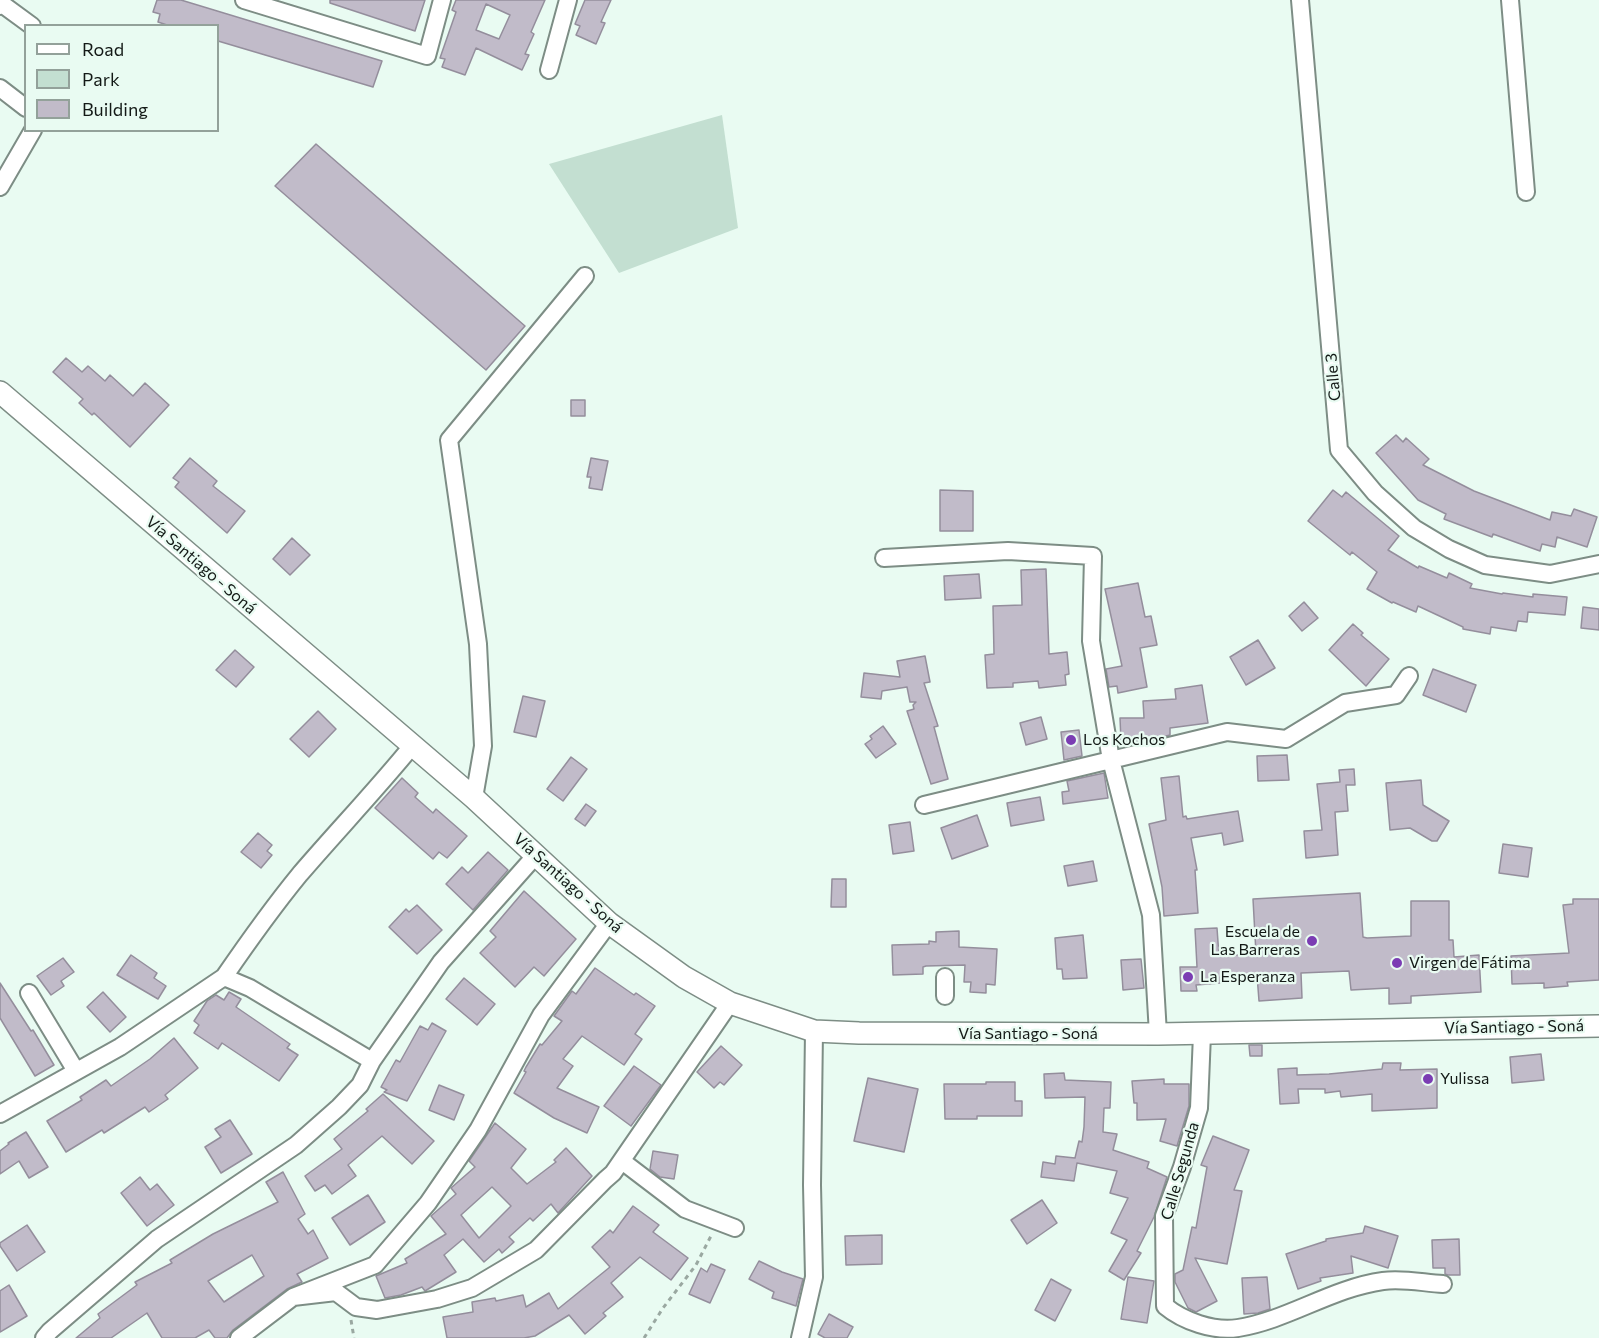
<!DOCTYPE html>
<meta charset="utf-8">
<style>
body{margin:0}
#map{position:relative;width:1599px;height:1338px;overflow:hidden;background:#e9fbf2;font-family:Commissioner,sans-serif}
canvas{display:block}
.legend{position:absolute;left:24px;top:24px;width:195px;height:108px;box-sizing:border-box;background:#e9fbf2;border:2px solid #93a19a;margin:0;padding:8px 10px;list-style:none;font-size:18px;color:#131916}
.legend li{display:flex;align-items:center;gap:12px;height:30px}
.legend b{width:30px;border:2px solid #93a19a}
</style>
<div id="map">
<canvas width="1599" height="1338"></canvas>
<ul class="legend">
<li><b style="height:8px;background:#fff"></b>Road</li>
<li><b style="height:16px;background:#c3dfd1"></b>Park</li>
<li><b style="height:16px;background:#c1bbc9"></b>Building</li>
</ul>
</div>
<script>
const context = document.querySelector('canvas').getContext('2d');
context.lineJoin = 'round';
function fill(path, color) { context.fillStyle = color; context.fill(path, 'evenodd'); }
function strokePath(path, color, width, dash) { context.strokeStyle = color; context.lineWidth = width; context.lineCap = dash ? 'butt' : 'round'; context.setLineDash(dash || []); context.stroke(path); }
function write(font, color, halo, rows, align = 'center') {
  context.font = font + ' Commissioner,sans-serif'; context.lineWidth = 4.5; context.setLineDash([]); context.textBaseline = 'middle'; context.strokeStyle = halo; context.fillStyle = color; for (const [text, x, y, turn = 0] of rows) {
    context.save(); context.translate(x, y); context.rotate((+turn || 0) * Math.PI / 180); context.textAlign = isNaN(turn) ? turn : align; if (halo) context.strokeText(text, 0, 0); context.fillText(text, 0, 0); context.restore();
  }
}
fill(new Path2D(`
 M722,115L738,228L619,273L549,164Z`), '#c3dfd1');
const building = new Path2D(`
 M157,0H181L382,61L373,87L218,41V26H170L158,22L160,14L153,12Z
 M330,0H425L415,31L330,3Z
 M456,0H545L531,32L534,34L525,54L529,55L522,70L476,48L465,75L442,67L445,59L440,58L456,12L452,10ZM486,4L510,15L499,39L476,30Z
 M585,0H611L601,22L605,23L596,44L576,35L580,26L575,24Z
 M316,144L525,326L486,370L275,186Z
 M66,358L82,372L88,366L105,381L110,375L133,396L145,383L169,405L130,447L94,413L92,415L79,403L83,399L53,372Z
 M571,400H585V416H571Z
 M1396,435L1403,442L1406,438L1429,459L1423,465L1474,491L1550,520L1552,512L1571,516L1574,509L1597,517L1587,547L1557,537L1555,547L1542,544L1540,551L1493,534L1492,537L1444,519L1446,514L1418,500L1376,453Z
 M190,458L217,481L213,486L245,511L227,533L175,487L179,482L173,478Z
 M591,458L608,461L602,490L589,488L591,477H587Z
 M940,490L973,491V531H940Z
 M1333,490L1342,497L1346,492L1399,536L1388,550L1418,568L1419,566L1447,578L1449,573L1472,584L1470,588L1502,594L1503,593L1533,597V594L1567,597L1565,615L1528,612L1527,622L1518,621L1516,631L1491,627L1490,634L1463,629V627L1418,606L1416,612L1393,602L1392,603L1367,589L1377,572L1352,552L1350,555L1308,521Z
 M292,538L310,555L290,575L273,559Z
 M1046,569L1049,654L1067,652L1069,674L1065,675L1066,685L1039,688L1038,681L1013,683V687L987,688L985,655L994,654L993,606L1022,605L1021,570Z
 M979,574L981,598L945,600L944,576Z
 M1138,583L1145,617L1151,616L1157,645L1140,648L1147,687L1118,693L1117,686L1109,687L1106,669L1122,666L1105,589Z
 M1304,602L1318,618L1302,631L1289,616Z
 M1583,607L1599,609V630L1581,628Z
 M1353,624L1363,633L1361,635L1389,659L1366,686L1329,650Z
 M1258,640L1275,668L1246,685L1230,657Z
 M235,650L254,667L236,687L216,670Z
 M925,656L930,682L924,683L938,726L934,727L948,779L931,784L907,711L914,709L913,705L916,702H910L907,687L882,691L881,699L861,697L864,673L900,677L897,661Z
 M1433,669L1476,685L1466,712L1423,695Z
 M1202,685L1208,723L1170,728V735L1146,741H1121L1120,718H1144L1143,701L1176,699L1175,689Z
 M523,696L545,701L536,737L514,732Z
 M318,711L336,729L309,757L290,739Z
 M1041,717L1047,739L1026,745L1020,723Z
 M883,726L896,744L876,758L865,744L872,739L870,736Z
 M1079,730L1082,756L1064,760L1061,732Z
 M1287,755L1289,780L1258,781L1257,756Z
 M571,757L587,769L563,801L547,789Z
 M1354,769L1355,785H1346L1348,811L1335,812L1338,855L1306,858L1304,831L1322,830L1317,784L1340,782L1339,770Z
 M1104,773L1108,798L1063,804L1062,792L1069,791L1067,781Z
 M1179,776L1183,817L1186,816L1187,819L1238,811L1243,841L1224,845L1222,833L1191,838L1197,870H1195L1198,913L1164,916L1162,887L1149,824L1166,820L1161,778Z
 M402,778L418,793L415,797L433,813L436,809L467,836L447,858L439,852L433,859L375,808Z
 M1421,780L1423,805L1449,821L1437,841H1432L1410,828L1390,830L1386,783Z
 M1040,797L1044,820L1011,826L1007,803Z
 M586,804L596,811L585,826L575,819Z
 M977,815L988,846L952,859L941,828Z
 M910,822L914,851L893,854L889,825Z
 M258,833L272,845L267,851L272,855L261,868L241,852Z
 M1503,844L1532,848L1528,877L1499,873Z
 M488,852L508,870L473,910L446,884L462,867L468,873Z
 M1093,861L1097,881L1068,886L1064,866Z
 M832,879H846V907H831Z
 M524,891L576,939L544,976L534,967L515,987L480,953L496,937L490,931Z
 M1360,893L1363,937L1367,938L1411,936V901H1449V940H1453L1454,957L1479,955L1481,992L1411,996V1003L1389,1004V988L1351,990L1349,971L1301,973L1302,998L1259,1001L1257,975L1220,977V983L1196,985L1197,991H1181L1180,967H1197L1195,929L1217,928L1219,956L1256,954L1253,899Z
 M1573,899H1599V980L1567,982L1568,986L1544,988V983L1512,984L1511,956L1569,953L1563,905L1573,904Z
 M417,905L442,930L417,954L389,927L406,909L409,912Z
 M959,931V947L997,949L995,985L986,984V993L970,992L971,982H964L965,965L926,966L923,967V974L893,975L892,945L929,944V941L936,942V932Z
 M1083,935L1087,978L1063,979L1062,969H1057L1055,938Z
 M131,955L157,973L154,978L166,986L158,999L117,975Z
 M63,958L74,972L61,981L64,986L51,995L37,976Z
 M1141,959L1144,988L1123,990L1121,960Z
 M595,968L634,995L636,993L655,1006L635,1034L642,1039L624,1065L582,1036L563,1059L573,1066L557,1088L599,1107L587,1133L554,1118L514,1093L526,1072L524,1071L526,1067L540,1044L542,1045L562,1021L554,1016L572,991L576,994Z
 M464,978L495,1004L477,1025L446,999Z
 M0,983L31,1031L33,1030L54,1065L35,1076L0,1018Z
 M103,992L126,1017L110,1032L87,1007Z
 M229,992L241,999L236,1007L290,1044L287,1048L298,1055L279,1081L222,1043L218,1049L194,1033L199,1025L194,1021L207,1001L216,995L224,1000Z
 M432,1023L446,1031L407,1101L384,1092L387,1090L381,1087L396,1060L400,1062L420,1026L428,1030Z
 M174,1038L198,1068L165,1095L168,1099L149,1112L145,1107L104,1133L102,1130L66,1152L47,1121L82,1100L80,1097L106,1080L111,1086L150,1059Z
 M1249,1045H1262V1056H1250Z
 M721,1046L742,1065L724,1085L720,1082L714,1088L697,1072Z
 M1541,1054L1544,1080L1512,1083L1510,1057Z
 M1383,1063H1401L1400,1070L1437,1069V1108L1372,1111V1094L1341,1097L1340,1091L1325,1093V1089H1298L1299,1103L1280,1104L1278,1069L1297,1068V1075L1329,1074L1382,1069Z
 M634,1066L661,1085L631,1126L604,1106Z
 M1064,1073L1065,1080L1111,1082L1110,1108H1104L1103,1132L1117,1134L1113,1150L1149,1162L1147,1168L1167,1177L1154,1217L1137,1251L1141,1253L1124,1280L1109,1271L1127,1240L1111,1233L1128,1198L1110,1193L1117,1171L1077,1163L1074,1181L1041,1177L1043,1162L1055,1164L1056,1156L1075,1158L1079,1141L1082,1142L1084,1127L1085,1097L1045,1098L1044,1074Z
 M868,1078L918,1089L904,1152L854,1141Z
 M1164,1079V1084H1189V1106L1177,1146L1160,1141L1166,1119L1137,1120V1103H1134L1132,1081Z
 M986,1082H1015V1101H1022V1116H977V1119H945L944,1084H986Z
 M439,1085L464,1095L454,1120L429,1110Z
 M383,1094L434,1141L412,1164L382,1136L348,1165L356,1176L332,1194L325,1185L315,1191L305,1176L342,1149L334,1139L368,1111L366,1109Z
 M230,1120L252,1154L221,1173L205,1147L221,1137L215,1129Z
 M495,1123L526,1149L511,1168L527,1184L556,1162L554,1160L566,1148L592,1176L558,1213L551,1204L533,1221L530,1218L509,1237L514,1242L502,1253L499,1249L484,1262L463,1239L444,1255L456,1272L425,1291L422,1287L401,1295L385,1298L376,1276L407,1263L405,1259L446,1234L431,1216L456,1194L451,1188L475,1167L469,1161ZM492,1187L511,1206L479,1238L461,1215Z
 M26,1132L48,1167L29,1178L19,1161L0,1174V1151L9,1144L8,1143Z
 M1213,1136L1249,1150L1234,1190L1242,1191L1227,1264L1195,1258L1217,1301L1196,1312L1188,1308L1175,1282V1274L1183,1270L1192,1227L1196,1228L1207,1167L1201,1165Z
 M653,1151L678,1155L674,1179L660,1177L650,1169Z
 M283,1172L305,1214L298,1219L308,1234L313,1230L328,1258L297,1274L302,1282L287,1289L233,1330L227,1338H215L209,1330L195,1338H162L147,1313L111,1338H76L100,1318L98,1314L137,1285L135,1282L172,1263L170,1260L213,1234L278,1202L266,1182ZM252,1255L264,1276L224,1302L208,1281Z
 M140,1177L150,1190L157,1184L174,1205L147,1226L121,1193Z
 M368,1195L385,1222L350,1245L332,1218Z
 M1042,1200L1057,1223L1027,1244L1011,1220Z
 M633,1206L659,1225L653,1232L688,1258L671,1280L640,1257L611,1283L623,1297L603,1313L606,1316L585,1334L569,1315L535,1336L524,1338H447L443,1317L473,1312L472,1302L495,1298L496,1301L523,1295L526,1307L549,1293L558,1309L610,1267L592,1247L610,1230L613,1233Z
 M27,1225L45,1252L17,1271L0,1246V1243Z
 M1365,1226L1398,1236L1388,1268L1351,1256L1353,1273L1320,1278L1321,1281L1298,1289L1286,1254L1326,1241V1239L1363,1233Z
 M882,1235V1264L846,1265L845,1236Z
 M1459,1239L1460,1275H1448L1445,1274V1268H1433L1432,1240Z
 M759,1261L782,1272L803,1279L796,1306L772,1298L774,1292L749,1279Z
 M711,1264L725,1270L710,1303L689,1294L701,1268L707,1272Z
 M1128,1277L1154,1281L1147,1323L1121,1319Z
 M1267,1277L1270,1309L1258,1313L1244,1314L1242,1278Z
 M1051,1279L1071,1290L1055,1321L1035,1310Z
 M9,1285L27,1316L0,1332V1291Z
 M829,1314L853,1327L847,1338H825L818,1334Z`);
fill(building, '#c1bbc9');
strokePath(building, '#948e9c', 1.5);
const minor = new Path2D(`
 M244,0L427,56L442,0
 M1300,0L1339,450L1375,493L1414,528L1449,549L1485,565L1550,574L1599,564
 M1510,0L1526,192
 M0,6L2,4L32,26
 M549,70L568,0
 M0,88L26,108
 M0,187L33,130
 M884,558L1008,551L1093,556L1091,641L1111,760L1151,915L1158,1034
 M474,798L483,746L478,644L449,440L585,276
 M924,805L1227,732L1286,739L1345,703L1396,695L1409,676
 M609,923L541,1015L478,1130L428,1203L375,1265L293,1297L336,1292L356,1307L377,1310L437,1299L472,1288L536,1250L605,1180L613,1173L730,1003
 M224,977C248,942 273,907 300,874C337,831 376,790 412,746
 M29,993L76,1071
 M945,996V977
 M1202,1034L1199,1108L1182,1167L1164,1216L1165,1306C1183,1321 1214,1332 1238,1328C1288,1320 1332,1288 1383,1281C1402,1278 1424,1283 1443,1284
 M0,1114L120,1047L224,977L250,988L372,1061
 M622,1161L685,1209L735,1228
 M44,1338L50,1331L157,1239L296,1145L339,1107L360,1085L372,1061L441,962L536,855
 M239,1338L293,1297
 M800,1338L814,1277L812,1185L814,1031`);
const major = new Path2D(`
 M0,392L474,798L609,923L684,977L730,1003L814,1031L859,1033L1158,1034L1599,1026`);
strokePath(minor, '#7d8d85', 20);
strokePath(major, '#7d8d85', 24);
strokePath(new Path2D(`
 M351,1320L354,1338
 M644,1338L663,1308L696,1265L712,1234`), '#9aa8a1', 3, [4.5, 4.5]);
strokePath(minor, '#fff', 16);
strokePath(major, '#fff', 21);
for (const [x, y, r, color] of [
 [1071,740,6,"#7b3db3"],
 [1312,941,6,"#7b3db3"],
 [1397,963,6,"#7b3db3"],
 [1188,977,6,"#7b3db3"],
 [1428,1079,6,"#7b3db3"]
]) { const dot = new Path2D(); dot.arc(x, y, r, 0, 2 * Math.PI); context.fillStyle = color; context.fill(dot); strokePath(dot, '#e9fbf2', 2); }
write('16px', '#131916', '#e9fbf2', [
 ["Calle 3",1333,377,-95],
 ["Vía Santiago - Soná",201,565,41],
 ["Vía Santiago - Soná",568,883,42],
 ["Vía Santiago - Soná",1514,1027,-1],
 ["Vía Santiago - Soná",1028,1034],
 ["Calle Segunda",1180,1171,-74]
]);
write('16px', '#131916', '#e9fbf2', [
 ["Los Kochos",1083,740],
 ["Escuela de",1300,932,"right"],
 ["Las Barreras",1300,950,"right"],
 ["Virgen de Fátima",1409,963],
 ["La Esperanza",1200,977],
 ["Yulissa",1440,1079]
], 'left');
</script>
